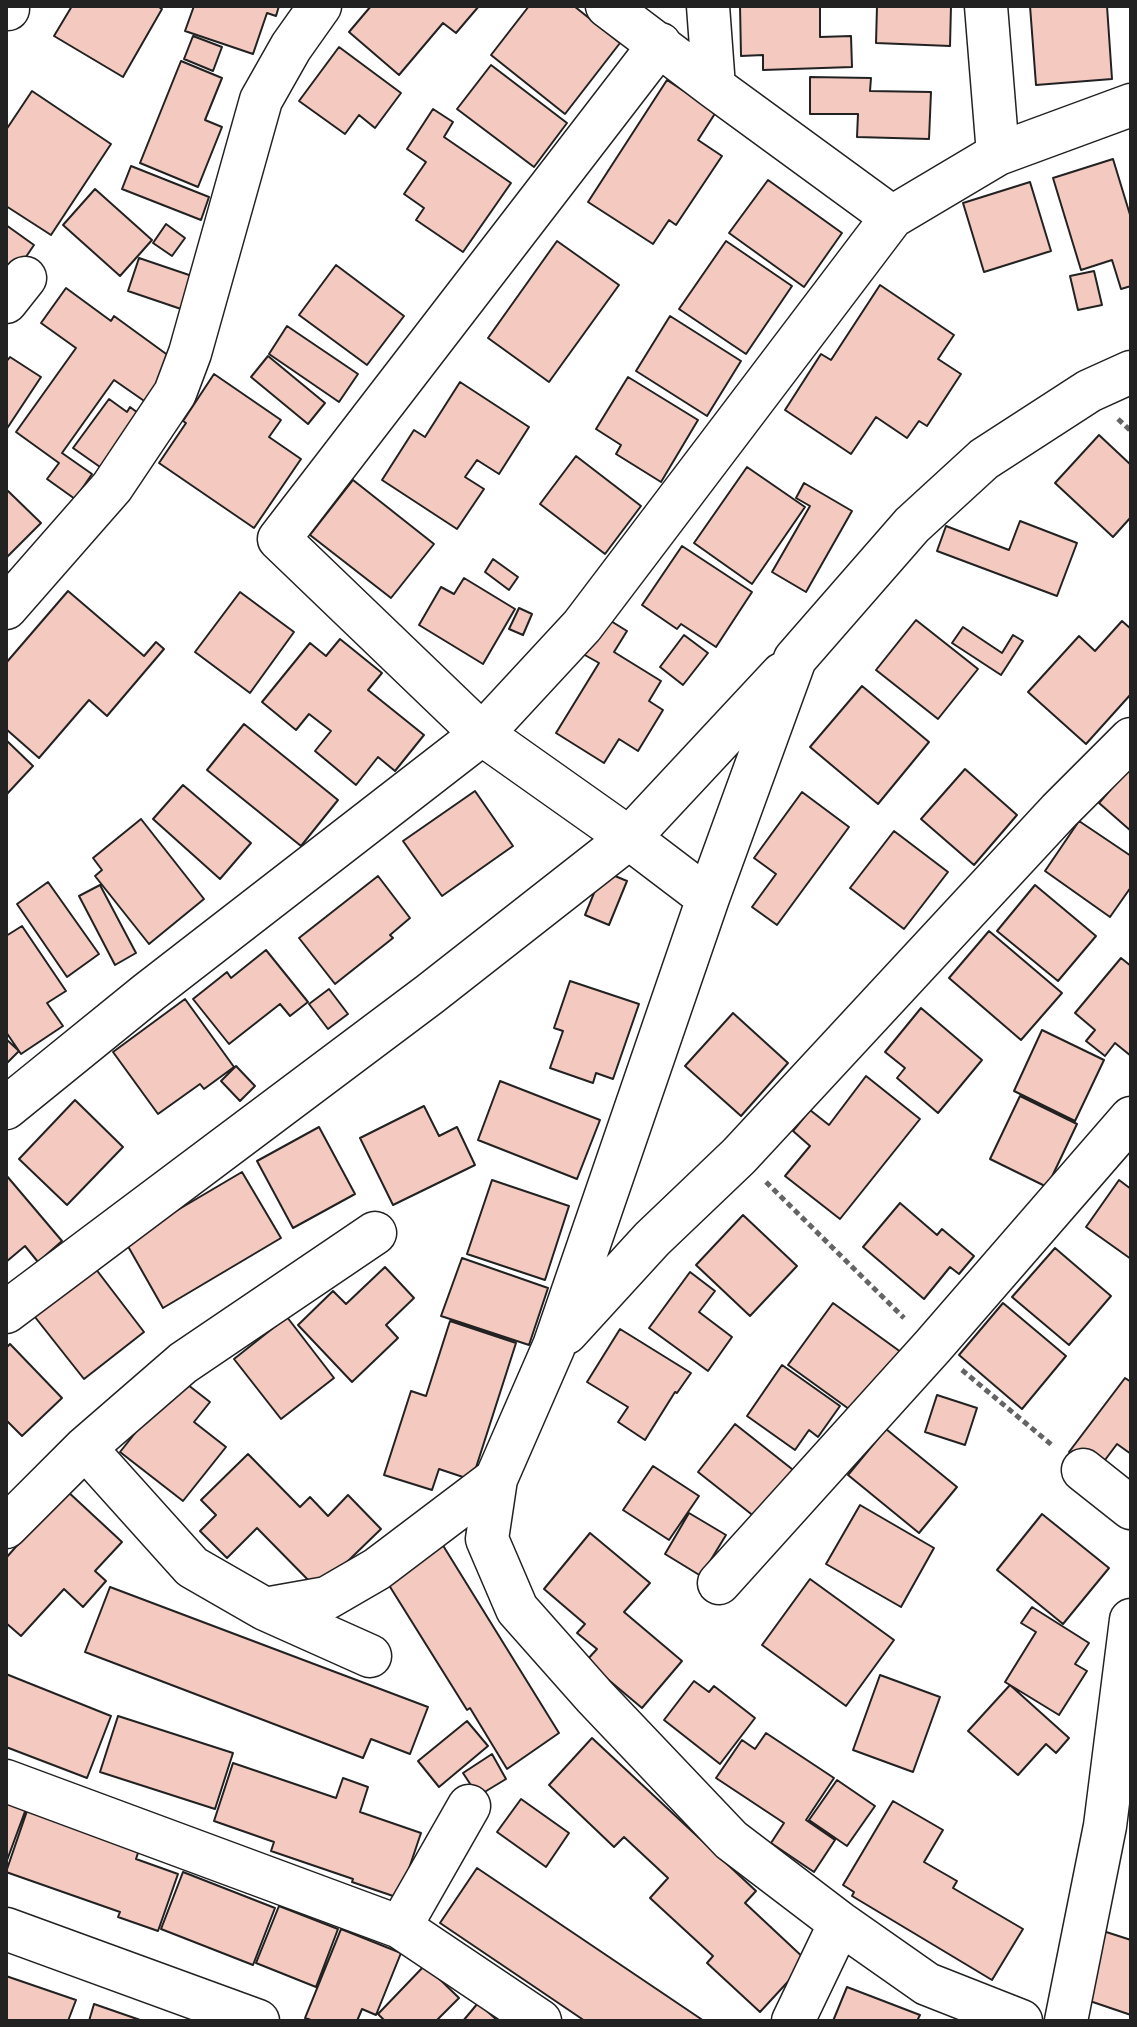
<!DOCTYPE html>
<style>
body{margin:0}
#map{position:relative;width:1137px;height:2027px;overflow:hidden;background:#fff;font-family:"IBM Plex Sans",sans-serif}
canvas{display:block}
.frame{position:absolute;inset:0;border:8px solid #222;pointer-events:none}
</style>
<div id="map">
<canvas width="1137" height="2027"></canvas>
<div class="frame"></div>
</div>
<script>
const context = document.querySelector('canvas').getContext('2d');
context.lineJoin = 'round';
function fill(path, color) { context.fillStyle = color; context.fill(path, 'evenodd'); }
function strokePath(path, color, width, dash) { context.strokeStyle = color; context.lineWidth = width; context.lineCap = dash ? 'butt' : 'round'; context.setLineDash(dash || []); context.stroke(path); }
const building = new Path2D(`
 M72,6H157L162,9L123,77L54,36Z
 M194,6H279L276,16L267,13L253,54L185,31Z
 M371,6H479L456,33L443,23L399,75L349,32Z
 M529,6H574L620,43L565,114L491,55Z
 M740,6H820V37L851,36L852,67L763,70V55L741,56Z
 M877,6H951L950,46L876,43Z
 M1030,6H1107L1112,79L1036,85Z
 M193,36L222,47L213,71L184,59Z
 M339,47L401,93L375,128L359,115L345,134L299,101Z
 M181,61L222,78L205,120L222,127L198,187L140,163Z
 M491,65L567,123L534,167L457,109Z
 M810,77L871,78L870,91L931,92L929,139L857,137L858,114H810Z
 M667,80L716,112L698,140L722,156L676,225L669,220L653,244L588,202Z
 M32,91L111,144L51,235L6,206V130Z
 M433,109L453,122L444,137L511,183L463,252L416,220L424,208L404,194L426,162L407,149Z
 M1113,159L1131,218V286L1121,289L1112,260L1081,270L1053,178Z
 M131,166L209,197L201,220L122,189Z
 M768,180L842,233L804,287L729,233Z
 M1030,182L1051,251L984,272L963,203Z
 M95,189L152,240L120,276L63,225Z
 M166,224L185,238L172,256L153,243Z
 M6,225L34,245L13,276L6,272Z
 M557,241L619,285L549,382L488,338Z
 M726,241L792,286L746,354L679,309Z
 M139,258L195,277L184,310L128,291Z
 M336,265L404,316L367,365L299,315Z
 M1094,271L1102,305L1078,310L1070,276Z
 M880,285L954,335L938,359L961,374L927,426L919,421L907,438L876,417L851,454L785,410L821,354L831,360Z
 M66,288L111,321L114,316L180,364L150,405L114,380L62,453L92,474L75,499L47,479L59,463L16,432L76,348L41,323Z
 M670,316L741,361L707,416L636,371Z
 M287,326L358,374L339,402L269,354Z
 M268,356L325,403L308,424L251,377Z
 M10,357L41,377L6,430V362Z
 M214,374L281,420L269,437L301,459L254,528L159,463L186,423L183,421Z
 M628,377L698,420L661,482L616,454L621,445L596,429Z
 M460,382L529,427L499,474L477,460L465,477L484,489L457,529L382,480L414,430L425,437Z
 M109,399L127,412L130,407L149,421L110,474L73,448Z
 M1099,435L1131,465V517L1113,537L1055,483Z
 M576,456L641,506L605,554L540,504Z
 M747,467L805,507L752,584L694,543Z
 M353,480L434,544L391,598L310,535Z
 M804,483L852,511L806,592L772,572L810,506L796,498Z
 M8,491L41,523L6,558V493Z
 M1020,521L1077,543L1057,596L937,551L946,526L1009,550Z
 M682,546L752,592L716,647L681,624L677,629L642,605Z
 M493,559L518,577L509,590L485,572Z
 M464,578L515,609L483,664L419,625L441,587L454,594Z
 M68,591L144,656L156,642L164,649L107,716L89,700L39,758L6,729V663Z
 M240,592L294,632L250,693L195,652Z
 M519,608L532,614L523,635L509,629Z
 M606,618L627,631L614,652L661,681L649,701L663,710L638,751L619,739L604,763L556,733L599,663L583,654Z
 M916,620L978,669L938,719L876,670Z
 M1122,621L1131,629V694L1086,744L1028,692L1079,636L1095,651Z
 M963,627L1002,653L1013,635L1023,641L1001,675L952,643Z
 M684,635L708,653L683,685L660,667Z
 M340,639L382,673L368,690L424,735L395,771L378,757L356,785L315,751L331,731L309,714L296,730L262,702L310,643L326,656Z
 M862,686L929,742L878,804L810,747Z
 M244,724L338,800L301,846L207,770Z
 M6,740L33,766L6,795Z
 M1131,766V831L1099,803Z
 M965,769L1017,815L974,865L921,819Z
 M183,785L251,843L220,879L153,819Z
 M475,791L513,846L442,896L403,841Z
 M802,792L849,827L777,925L752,907L776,874L754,858Z
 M141,819L204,899L149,944L95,876L102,870L93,858Z
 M1079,821L1131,856V887L1110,917L1045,871Z
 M894,831L948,872L904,929L850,888Z
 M603,871L627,881L609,925L585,915Z
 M378,876L410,918L390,935L393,938L335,984L299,938Z
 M48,882L99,954L67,977L17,904Z
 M100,885L136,953L115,965L79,896Z
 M1035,885L1096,936L1058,981L997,931Z
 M22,926L66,991L47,1003L63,1026L21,1054L6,1032V936Z
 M989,931L1062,993L1021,1040L949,978Z
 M266,950L308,1002L290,1016L280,1004L229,1044L193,999L227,972L231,978Z
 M1121,958L1131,966V1056L1115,1043L1105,1056L1086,1041L1095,1030L1075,1013Z
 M570,981L639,1004L613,1079L596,1073L593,1083L550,1068L563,1031L554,1028Z
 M329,989L348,1014L328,1029L309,1004Z
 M185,999L234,1067L204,1089L200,1084L158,1114L113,1052Z
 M921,1008L982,1060L938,1113L897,1078L905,1068L885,1052Z
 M733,1013L788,1063L741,1116L685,1066Z
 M1042,1030L1104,1060L1075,1121L1014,1091Z
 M6,1039L19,1051L6,1064Z
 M236,1066L255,1086L240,1101L221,1081Z
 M866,1076L920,1119L840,1219L785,1176L810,1146L793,1131L810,1110L829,1125Z
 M500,1081L600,1120L577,1179L478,1140Z
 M1020,1096L1077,1124L1047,1187L990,1159Z
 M75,1100L123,1147L67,1205L19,1159Z
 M424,1106L439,1136L457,1127L475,1165L393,1205L360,1138Z
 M319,1127L355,1194L293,1228L257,1161Z
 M242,1172L281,1238L163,1308L125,1241Z
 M6,1175L62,1241L38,1262L25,1246L6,1262Z
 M492,1180L569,1206L545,1280L467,1254Z
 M1119,1180L1131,1189V1259L1086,1227Z
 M900,1203L937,1235L942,1229L974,1256L959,1274L950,1267L924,1299L863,1247Z
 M743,1215L797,1266L750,1316L696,1265Z
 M1055,1248L1111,1296L1069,1345L1012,1297Z
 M462,1258L548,1288L529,1345L441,1316Z
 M92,1264L144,1332L84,1379L31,1312Z
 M385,1267L414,1298L386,1325L398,1338L352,1382L298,1325L333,1291L346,1304Z
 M690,1272L715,1291L699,1312L732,1337L708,1371L649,1328Z
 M833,1303L905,1355L860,1417L788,1365Z
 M1003,1303L1066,1356L1022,1409L959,1355Z
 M287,1317L334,1378L281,1419L234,1359Z
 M450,1321L516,1343L472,1480L475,1481L439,1469L432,1490L384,1475L411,1391L426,1396Z
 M620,1329L691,1373L677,1393L675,1392L645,1440L618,1422L628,1407L587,1382Z
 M10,1344L62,1398L22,1436L6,1420V1348Z
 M782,1365L840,1406L818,1437L809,1430L795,1450L747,1416Z
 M179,1378L210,1402L194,1422L226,1447L183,1501L120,1452Z
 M1125,1378L1131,1382V1454L1117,1444L1096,1472L1069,1452Z
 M937,1395L977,1408L965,1445L925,1432Z
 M735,1424L797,1473L760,1521L698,1472Z
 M886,1429L957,1487L919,1533L848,1475Z
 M248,1454L300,1507L310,1497L328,1516L348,1495L381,1529L318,1590L257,1528L227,1558L200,1531L216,1515L201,1500Z
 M653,1466L699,1496L669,1540L623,1510Z
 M66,1490L122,1542L95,1571L106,1581L83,1607L64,1589L21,1636L6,1623V1558Z
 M860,1505L934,1548L901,1607L826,1564Z
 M689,1513L726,1535L701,1576L665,1554Z
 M1042,1514L1109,1568L1063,1624L997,1570Z
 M590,1533L650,1583L624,1612L682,1661L642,1708L586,1661L597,1649L577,1633L585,1624L544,1589Z
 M439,1539L559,1733L507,1769L470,1708L467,1710L382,1574Z
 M810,1579L894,1640L846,1706L762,1645Z
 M110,1587L428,1707L410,1754L371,1739L363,1758L85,1652Z
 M1032,1607L1089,1643L1075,1664L1087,1671L1059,1715L1005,1682L1036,1632L1021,1623Z
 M6,1674L111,1716L87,1778L6,1747Z
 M880,1675L940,1697L913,1772L853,1750Z
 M694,1681L709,1692L714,1686L755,1718L720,1764L664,1720Z
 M1010,1685L1069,1738L1056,1753L1046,1744L1018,1775L968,1731Z
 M118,1716L233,1753L215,1809L100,1772Z
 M467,1721L488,1746L439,1787L418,1761Z
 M766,1733L834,1778L806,1820L835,1840L814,1872L771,1843L784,1823L716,1778L742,1740L755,1749Z
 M592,1738L756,1891L745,1903L807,1961L760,2012L707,1963L713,1956L650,1898L668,1878L624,1837L614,1847L549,1785Z
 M492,1754L506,1779L478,1796L463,1773Z
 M233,1763L336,1798L343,1778L368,1787L360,1812L421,1833L399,1898L352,1882L353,1879L271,1851L274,1842L214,1821Z
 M837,1780L875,1806L847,1846L809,1820Z
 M6,1799L27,1806L6,1863Z
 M521,1799L569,1833L546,1867L497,1832Z
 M893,1801L943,1830L924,1862L957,1881L953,1888L1023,1929L992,1980L852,1896L854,1892L843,1885Z
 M27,1811L139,1850L136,1859L178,1874L158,1931L118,1917L120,1912L6,1872Z
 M477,1868L704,2021H585L440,1923Z
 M183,1872L275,1908L253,1965L161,1929Z
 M279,1906L338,1929L316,1987L256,1963Z
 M341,1929L401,1953L376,2015L362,2009L357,2021H314L305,2018Z
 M1100,1930L1131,1940V2015L1078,1997Z
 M425,1965L459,1998L436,2021H385L378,2014Z
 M6,1976L76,2000L68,2021H6Z
 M847,1987L920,2015L917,2021H833Z
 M478,2003L498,2021H463Z
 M94,2004L143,2021H89Z`);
fill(building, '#f3c9c0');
strokePath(building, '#222', 2);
const minor = new Path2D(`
 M607,6L714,87L892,217
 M708,6L714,87
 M986,6L998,154
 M6,7L8,9
 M660,44L279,539L482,734L629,838L708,898
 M6,302L25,278
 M6,608L112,487L175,393L190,353L261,100L291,47L320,6
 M6,1108L149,992L482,734L582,626L892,217L998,154L1131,105
 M6,1312L430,994L629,838L782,674
 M566,1333L652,1239L739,1156L1059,811L1131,739
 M85,1448L192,1567L265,1609L327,1598L377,1569L496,1479
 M1083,1470L1131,1508
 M6,1527L85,1448L183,1363L375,1233
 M719,1583L933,1346L1131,1118
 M265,1609L370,1656
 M6,1781L400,1927L540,2021
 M400,1927L469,1806
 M6,1929L258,2021
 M793,2021L840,1923
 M1021,2021L927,1984L840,1923L731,1840L595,1697L517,1609L487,1539L496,1479L554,1346L708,898L795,659L912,525L984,459L1089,391L1131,372
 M1066,2021L1105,1826L1131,1620`);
strokePath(minor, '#222', 45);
strokePath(new Path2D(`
 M1118,419L1131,431
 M766,1182L904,1318
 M962,1370L1053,1446`), '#646464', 5, [6, 4]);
strokePath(minor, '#fff', 42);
</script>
